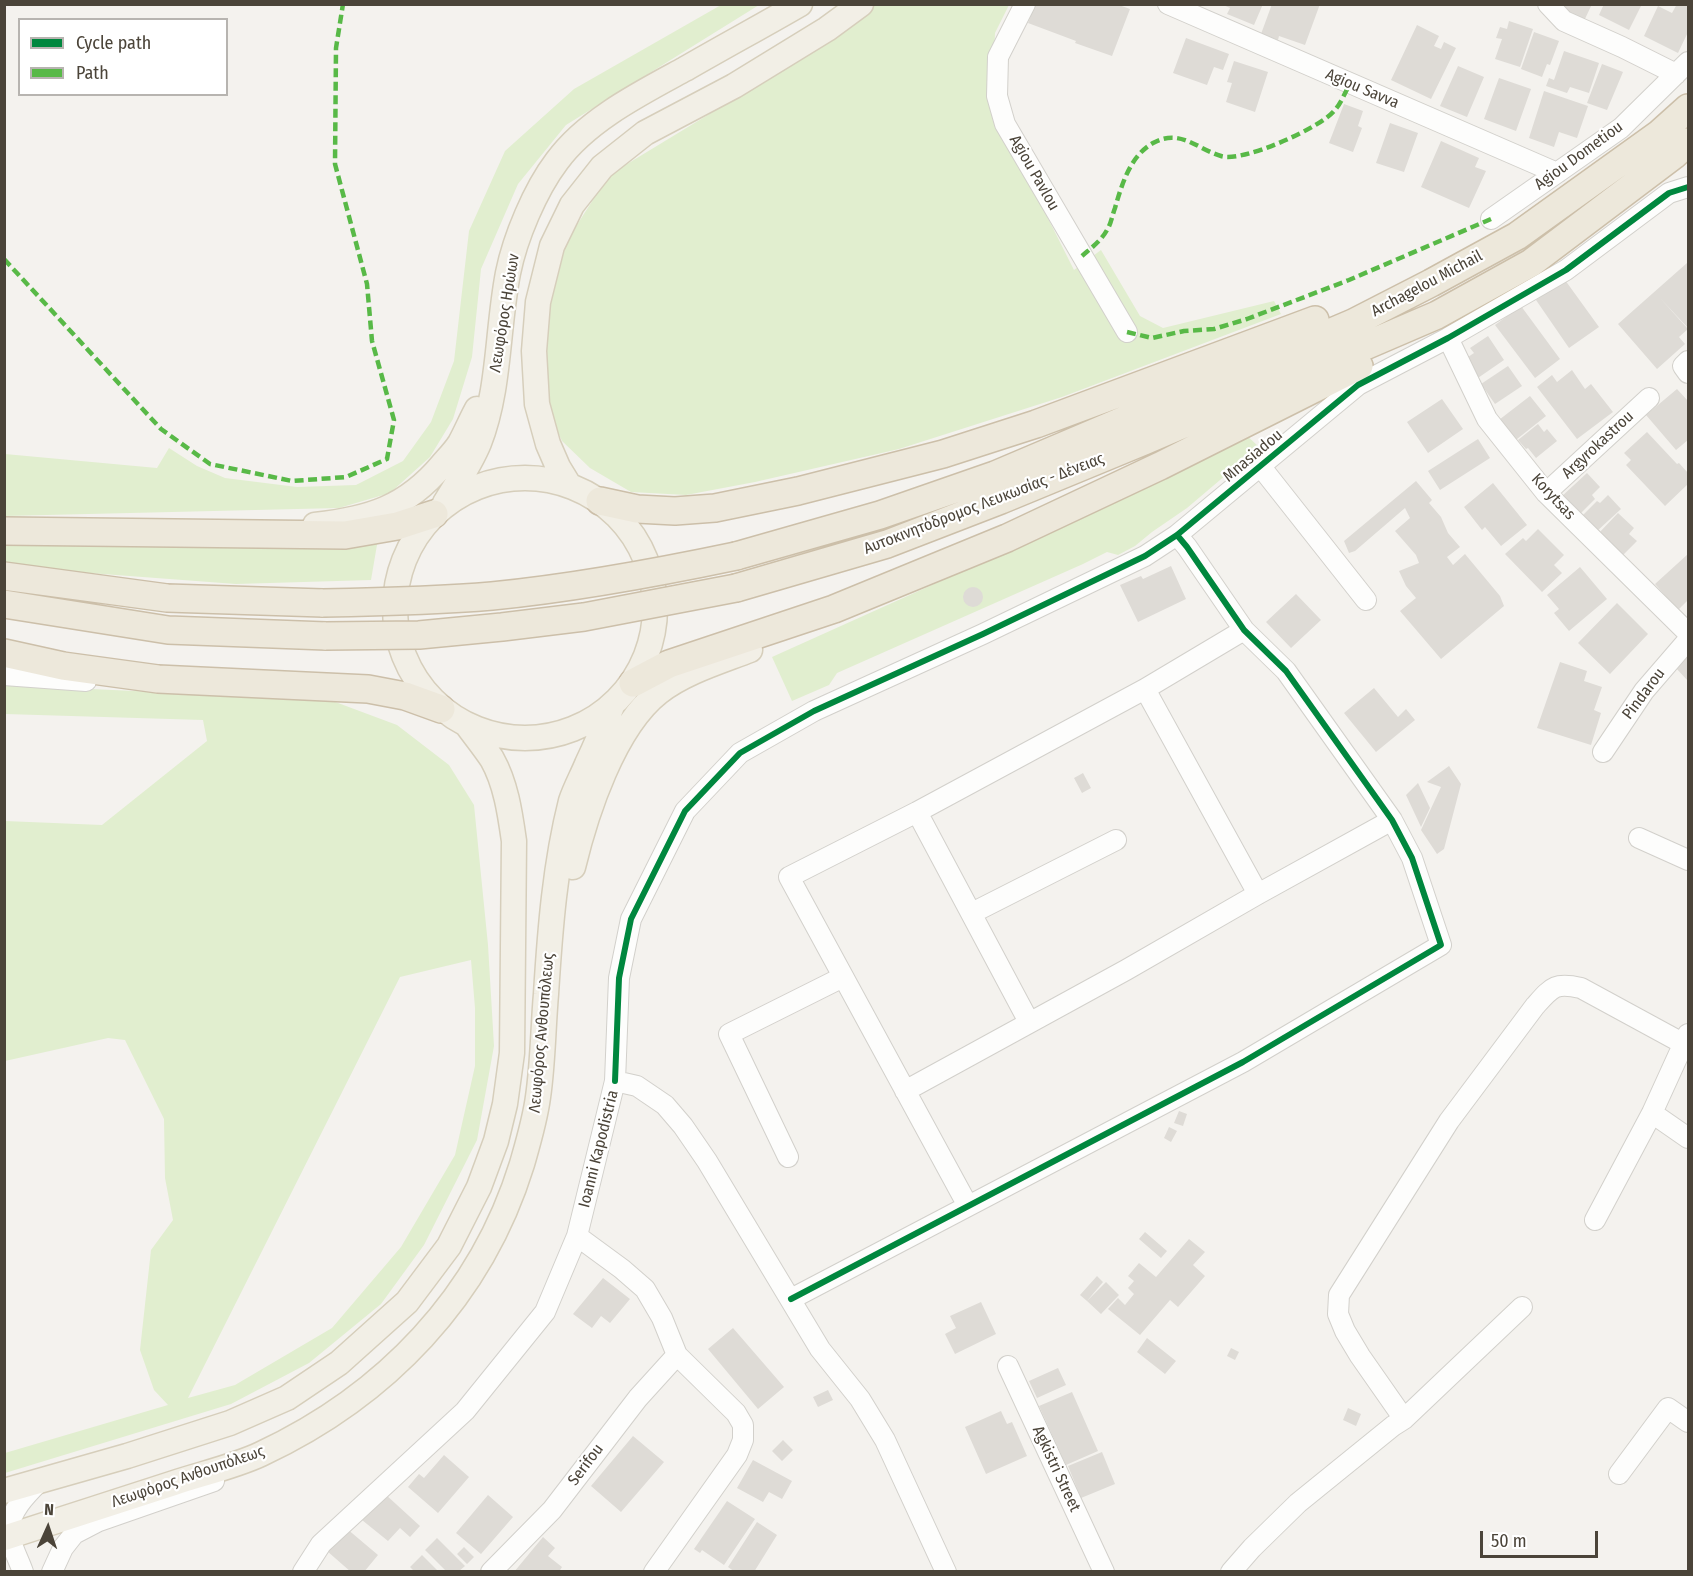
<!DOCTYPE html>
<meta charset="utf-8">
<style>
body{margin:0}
#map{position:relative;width:1693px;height:1576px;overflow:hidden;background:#f4f2ee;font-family:"Fira Sans Condensed",sans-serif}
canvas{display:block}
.frame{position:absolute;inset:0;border:6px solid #4b4439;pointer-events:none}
.legend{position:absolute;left:18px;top:18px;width:210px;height:78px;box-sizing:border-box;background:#fff;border:2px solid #b7b4b0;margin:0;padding:8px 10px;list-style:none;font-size:18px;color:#4b4439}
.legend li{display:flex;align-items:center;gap:12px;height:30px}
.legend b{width:30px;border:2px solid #b7b4b0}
.north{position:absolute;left:18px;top:1498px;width:60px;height:60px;-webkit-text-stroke:4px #fff;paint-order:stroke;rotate:3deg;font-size:16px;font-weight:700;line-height:24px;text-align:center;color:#4b4439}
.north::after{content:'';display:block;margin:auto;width:21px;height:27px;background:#4b4439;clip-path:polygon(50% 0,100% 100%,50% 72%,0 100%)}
.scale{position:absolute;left:1480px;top:1531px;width:118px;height:27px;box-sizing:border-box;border:3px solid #4b4439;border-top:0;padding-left:8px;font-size:18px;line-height:21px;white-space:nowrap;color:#4b4439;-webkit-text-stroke:4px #fff;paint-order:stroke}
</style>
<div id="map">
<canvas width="1693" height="1576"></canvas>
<div class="frame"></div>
<ul class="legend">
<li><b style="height:8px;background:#00873e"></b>Cycle path</li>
<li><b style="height:8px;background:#58b947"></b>Path</li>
</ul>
<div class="north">N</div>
<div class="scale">50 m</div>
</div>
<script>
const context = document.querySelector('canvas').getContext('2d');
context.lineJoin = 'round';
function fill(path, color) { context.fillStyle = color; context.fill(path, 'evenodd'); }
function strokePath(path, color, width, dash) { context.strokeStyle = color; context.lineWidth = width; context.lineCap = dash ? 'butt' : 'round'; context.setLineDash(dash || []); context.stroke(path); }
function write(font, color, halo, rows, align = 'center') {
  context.font = font + ' "Fira Sans Condensed",sans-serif'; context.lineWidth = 4.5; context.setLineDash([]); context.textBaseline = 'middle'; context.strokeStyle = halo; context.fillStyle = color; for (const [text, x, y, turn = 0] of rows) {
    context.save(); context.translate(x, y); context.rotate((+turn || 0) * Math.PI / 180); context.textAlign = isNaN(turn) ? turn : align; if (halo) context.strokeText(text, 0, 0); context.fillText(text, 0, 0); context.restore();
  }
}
fill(new Path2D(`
 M721,5H759L566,125L518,184L481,269L472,357L453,419L430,457L390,493L339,508L5,516V454L157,468L169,448L197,466L225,478L297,487L356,485L403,461L431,422L454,361L469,231L505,151L574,89Z
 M875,5H1009L995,33L992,107L1074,270L1101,250L1140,316L1163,328L1274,301L1281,314L1062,397L899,449L755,482L686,495L631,492L590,468L562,441L546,407L544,332L553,262L609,175L818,48Z
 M1243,432L1259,447L1187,508L1152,532L1135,546L1118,555L1107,552L1083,564L837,673L829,685L792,701L772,657L1074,521Z
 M378,539L371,580L236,584L36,569L5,562V540Z
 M4,685L330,700L397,725L449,765L474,805L488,945L494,1046L477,1140L424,1245L381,1304L309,1363L231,1404L5,1473V1453L168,1405L154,1390L140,1350L151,1250L173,1220L165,1178L164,1119L125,1040L108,1038L5,1061V821L102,825L207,741L203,720L5,714ZM471,960L475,1008V1066L455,1155L401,1247L332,1328L235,1385L188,1398L400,977Z`), '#e1eecf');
fill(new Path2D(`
 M1221,4H1263L1254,25L1227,14L1230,8Z
 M1272,4H1320L1305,45L1279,36L1278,40L1261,34Z
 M1561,4H1592L1584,21L1559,8Z
 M1604,4H1642L1629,30L1599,15Z
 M1677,4H1688V32L1678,53L1644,36L1658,6L1672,13Z
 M1035,5H1119L1130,9L1112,56L1075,43L1076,41L1028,23Z
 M1509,21L1533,29L1520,67L1495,59L1502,39L1496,38L1500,27L1507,29Z
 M1417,25L1439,36L1434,46L1441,49L1444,42L1456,48L1431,99L1391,80Z
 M1534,32L1559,41L1550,65L1547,64L1542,77L1521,69Z
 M1186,38L1229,54L1223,70L1214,67L1207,85L1173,73Z
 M1564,51L1599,63L1589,93L1570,87L1567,93L1546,86L1549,78L1554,80Z
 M1234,61L1268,72L1255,112L1226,102L1232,83L1227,82Z
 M1602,64L1623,72L1607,110L1587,103Z
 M1458,66L1484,77L1467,117L1440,106Z
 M1499,78L1531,89L1516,131L1484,119Z
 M1544,91L1588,106L1577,138L1559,132L1554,147L1529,138Z
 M1344,104L1363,111L1358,126L1362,128L1353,152L1329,143Z
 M1390,123L1418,133L1404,172L1376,163Z
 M1441,141L1479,158L1475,167L1486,171L1469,208L1421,187Z
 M1687,263L1688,328L1660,298L1688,329L1679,337L1685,344L1657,369L1618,324Z
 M1565,280L1599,327L1569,348L1536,300Z
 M1521,306L1560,359L1535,378L1495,325Z
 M1488,336L1504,360L1475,380L1462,361L1474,353L1470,348Z
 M1508,366L1522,386L1495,404L1481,384Z
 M1572,370L1585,389L1591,384L1613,412L1577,439L1537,387L1552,375L1557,382Z
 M1677,389L1688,401V440L1676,450L1646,415Z
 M1530,396L1546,416L1512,443L1495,423Z
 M1442,399L1463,429L1428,453L1407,422Z
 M1538,424L1544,432L1547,429L1557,441L1536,458L1528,448L1526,449L1518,440Z
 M1647,432L1677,464L1679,463L1688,473V484L1665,506L1626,465L1631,460L1624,453Z
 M1478,439L1490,458L1440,490L1428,471Z
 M1587,473L1600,487L1592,495L1595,499L1579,515L1561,497Z
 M1416,481L1432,500L1429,503L1441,517L1448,533L1460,547L1447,557L1453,565L1465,554L1500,596L1504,606L1441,659L1400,611L1416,598L1406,586L1399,571L1419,563L1416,555L1395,531L1410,518L1405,508L1355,551L1349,553L1344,541Z
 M1493,483L1527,525L1501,546L1485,527L1482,530L1464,507Z
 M1608,495L1621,509L1596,532L1581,517L1597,501L1600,503Z
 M1618,513L1634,528L1629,534L1637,541L1622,556L1598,534Z
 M1538,529L1564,555L1554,565L1562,573L1542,592L1505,554L1523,538L1526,541Z
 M1688,554V600L1678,610L1655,584Z
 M1171,566L1186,599L1138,622L1120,585L1141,576L1143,579Z
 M1580,567L1607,599L1569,631L1554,613L1559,609L1547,595Z
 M963 597a10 10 0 1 1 20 0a10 10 0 1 1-20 0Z
 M1296,594L1321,620L1291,648L1266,622Z
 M1617,603L1648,634L1610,674L1578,643Z
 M1688,654V681L1675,667Z
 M1560,662L1587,671L1584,681L1602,687L1594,710L1601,713L1591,745L1537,728Z
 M1374,688L1398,717L1406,709L1415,720L1376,752L1344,713Z
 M1449,766L1461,784L1444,849L1437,854L1421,830L1441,787L1427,782Z
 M1083,773L1091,788L1082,793L1074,778Z
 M1418,783L1430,808L1421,827L1406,795Z
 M1179,1111L1187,1114L1183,1126L1174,1123Z
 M1169,1127L1177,1131L1171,1142L1164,1138Z
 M1145,1232L1167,1251L1161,1258L1139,1239Z
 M1189,1239L1205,1252L1193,1265L1205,1276L1178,1307L1170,1300L1140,1335L1108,1309L1118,1298L1125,1305L1134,1294L1128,1288L1134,1281L1128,1276L1139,1263L1156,1277Z
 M1097,1276L1103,1282L1087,1301L1080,1295Z
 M603,1278L630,1299L610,1323L601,1316L592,1328L573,1314Z
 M1106,1282L1119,1295L1101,1314L1087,1301Z
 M981,1302L996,1334L955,1354L945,1334L956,1328L950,1316Z
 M733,1328L784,1387L758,1409L708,1349Z
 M1147,1338L1176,1361L1165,1374L1137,1352Z
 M1231,1348L1239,1352L1235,1360L1227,1356Z
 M1058,1368L1066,1385L1037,1398L1029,1381Z
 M828,1390L833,1400L818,1407L813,1397Z
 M1072,1392L1098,1451L1066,1465L1039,1406Z
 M1348,1408L1361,1414L1356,1426L1343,1420Z
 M1001,1411L1007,1424L1012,1422L1027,1456L986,1474L965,1427Z
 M633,1436L664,1462L621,1512L591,1486Z
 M783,1440L793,1450L782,1461L772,1451Z
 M1102,1452L1115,1484L1081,1498L1068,1466Z
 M444,1455L469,1477L438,1513L408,1487L419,1474L424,1478Z
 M753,1460L792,1481L782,1499L769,1492L763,1502L737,1488Z
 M385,1494L420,1526L410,1537L400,1528L388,1541L362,1520Z
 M488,1495L513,1517L481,1554L456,1533Z
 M727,1501L755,1519L724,1565L702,1550L700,1553L694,1549Z
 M757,1522L777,1535L754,1572H735L728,1567Z
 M346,1528L378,1555L364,1572H351L327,1551Z
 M543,1537L555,1548L548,1556L562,1567L559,1572H514Z
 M437,1538L465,1566L458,1572H447L425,1550Z
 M464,1547L474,1557L467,1564L457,1554Z
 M422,1555L439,1572H415L410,1567Z`), '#dedbd6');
const minor = new Path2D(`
 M1025,4L998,57L997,96L1005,124L1127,332
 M1168,4L1557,173
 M1548,4L1564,21L1622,47L1676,74
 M1491,219L1621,128L1688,62
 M1448,338L1487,419L1546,493L1688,633
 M1688,361L1683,366L1688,373
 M1261,467L1366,600
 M1546,493L1649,398
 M4,675L86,681
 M1145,689L1258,894
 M1603,752L1644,691L1688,640
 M917,812L1029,1022
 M1639,838L1688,860
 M972,913L1116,840
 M615,1081L619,978L631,919L685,811L740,753L814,711L983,634L1145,556L1177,535L1358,385L1448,338L1566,270L1669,193L1688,187
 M905,1091L1126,970L1258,894L1392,820
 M1652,1113L1688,1138
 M788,1157L729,1034L843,977
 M968,1206L789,877L917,812L1145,689L1244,630
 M1595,1220L1652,1113L1688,1034
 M577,1236L622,1269L645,1289L662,1318L677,1355L736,1413L743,1425V1440L737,1455L654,1572
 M791,1299L1243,1062L1441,945L1412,858L1392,820L1286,671L1244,630L1187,547L1177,535
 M1008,1366L1104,1572
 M1404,1419L1360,1356L1345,1331L1338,1314L1339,1295L1449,1121L1535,1006C1552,987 1555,982 1581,988L1684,1044
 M1619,1474L1668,1408L1688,1422
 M23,1572C19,1560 9,1542 9,1531C9,1511 28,1493 41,1480
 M52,1572L63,1548L74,1534L99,1521L214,1481
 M303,1572L321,1544L465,1411L545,1312L577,1236L615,1081L637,1086L665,1105L683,1126L707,1161L820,1349L860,1399L885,1440L946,1572
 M491,1572L552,1510L638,1398L677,1355
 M1231,1572L1252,1548L1298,1503L1393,1426L1404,1419L1522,1307`);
const major = new Path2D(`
 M395 608a130 130 0 1 1 260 0a130 130 0 1 1-260 0Z
 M569,485L558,467L548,444L537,404L534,351L538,302L552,246L572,205L602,167L645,133L734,86L827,29L861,4
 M445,503C457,483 470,465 479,443C500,389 497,330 508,273C515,238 535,190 557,161C587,120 641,93 685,69C723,47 762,26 800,4
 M315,525C369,519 406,508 442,465C448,458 455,451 460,443C466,432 471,420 477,409
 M573,867C586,813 614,727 659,692C685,672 719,662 750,650
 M4,1491L127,1456L230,1423L287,1398L339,1363L407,1302L449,1246L479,1187L496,1141L505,1104L512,1053L514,841C510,813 506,784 492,759C484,747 475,736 467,725
 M4,1538C61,1520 117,1501 174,1483C201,1474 236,1466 261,1454C385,1396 481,1297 522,1164C528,1143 535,1120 538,1097C543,1063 543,1029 546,994C550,930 555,864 571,801C575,789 582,776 587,764C596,745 604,726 612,706`);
const highway = new Path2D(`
 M600,501L637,509L675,511L715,508L798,491L943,454L1036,424L1315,320
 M4,531L345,535L397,526L434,514
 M736,556L880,515L995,475L1353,323L1431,283L1517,236L1659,134L1688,108
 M4,576L167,598L323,603
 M736,588L887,544L1001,500L1144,441L1437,315L1531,263L1674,155L1688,142
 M4,604L168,630L326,636
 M4,653L63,666L158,679L368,689L405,696L441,709
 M633,683L669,664L834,609L1007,538L1160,466L1359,366`);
strokePath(minor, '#d2d0cb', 22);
strokePath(major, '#d6cebb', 27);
strokePath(highway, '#ccbfa9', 30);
strokePath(minor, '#fdfdfc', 20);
strokePath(major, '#f2efe6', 24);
strokePath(highway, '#ede8db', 27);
const highwayBridge = new Path2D(`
 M323,603C379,602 435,601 492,596C574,588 655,573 736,556
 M326,636L419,635L502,627L584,617L736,588`);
strokePath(highwayBridge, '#ccbfa9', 30, []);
strokePath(highwayBridge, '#ede8db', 27);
strokePath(new Path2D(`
 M1082,256C1091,248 1101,241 1107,230C1111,224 1112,216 1115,208C1122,184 1130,156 1153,143C1180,128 1197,149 1221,156C1242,163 1320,128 1334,111C1341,104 1345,92 1350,84
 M4,259L161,429L210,464L292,481L346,477L387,459L394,420L372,341L367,284L335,164L336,48L343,4
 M1127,332L1152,338L1184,331L1214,329L1247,319L1349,280L1491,219`), '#58b947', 4.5, [9, 4.5]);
strokePath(new Path2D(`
 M615,1081L619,978L631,919L685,811L740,753L814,711L983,634L1145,556L1177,535L1358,385L1448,338L1566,270L1669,193L1688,187
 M791,1299L1243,1062L1441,945L1412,858L1392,820L1286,671L1244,630L1187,547L1177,535`), '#00873e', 6);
write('16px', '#4b4439', '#fff', [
 ["Agiou Savva",1362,89,23],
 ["Agiou Dometiou",1579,156,-36],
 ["Agiou Pavlou",1034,173,60],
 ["Archagelou Michail",1427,284,-28],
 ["Λεωφόρος Ηρώων",505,313,-81],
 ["Argyrokastrou",1598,445,-43],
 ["Mnasiadou",1253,456,-40],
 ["Korytsas",1553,497,47],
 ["Αυτοκινητόδρομος Λευκωσίας - Δένειας",984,504,-21],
 ["Pindarou",1644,694,-53],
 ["Λεωφόρος Ανθουπόλεως",542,1033,-85],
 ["Ioanni Kapodistria",599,1149,-76],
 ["Serifou",586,1465,-53],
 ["Agkistri Street",1056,1469,65],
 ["Λεωφόρος Ανθουπόλεως",188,1477,-19]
]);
</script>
